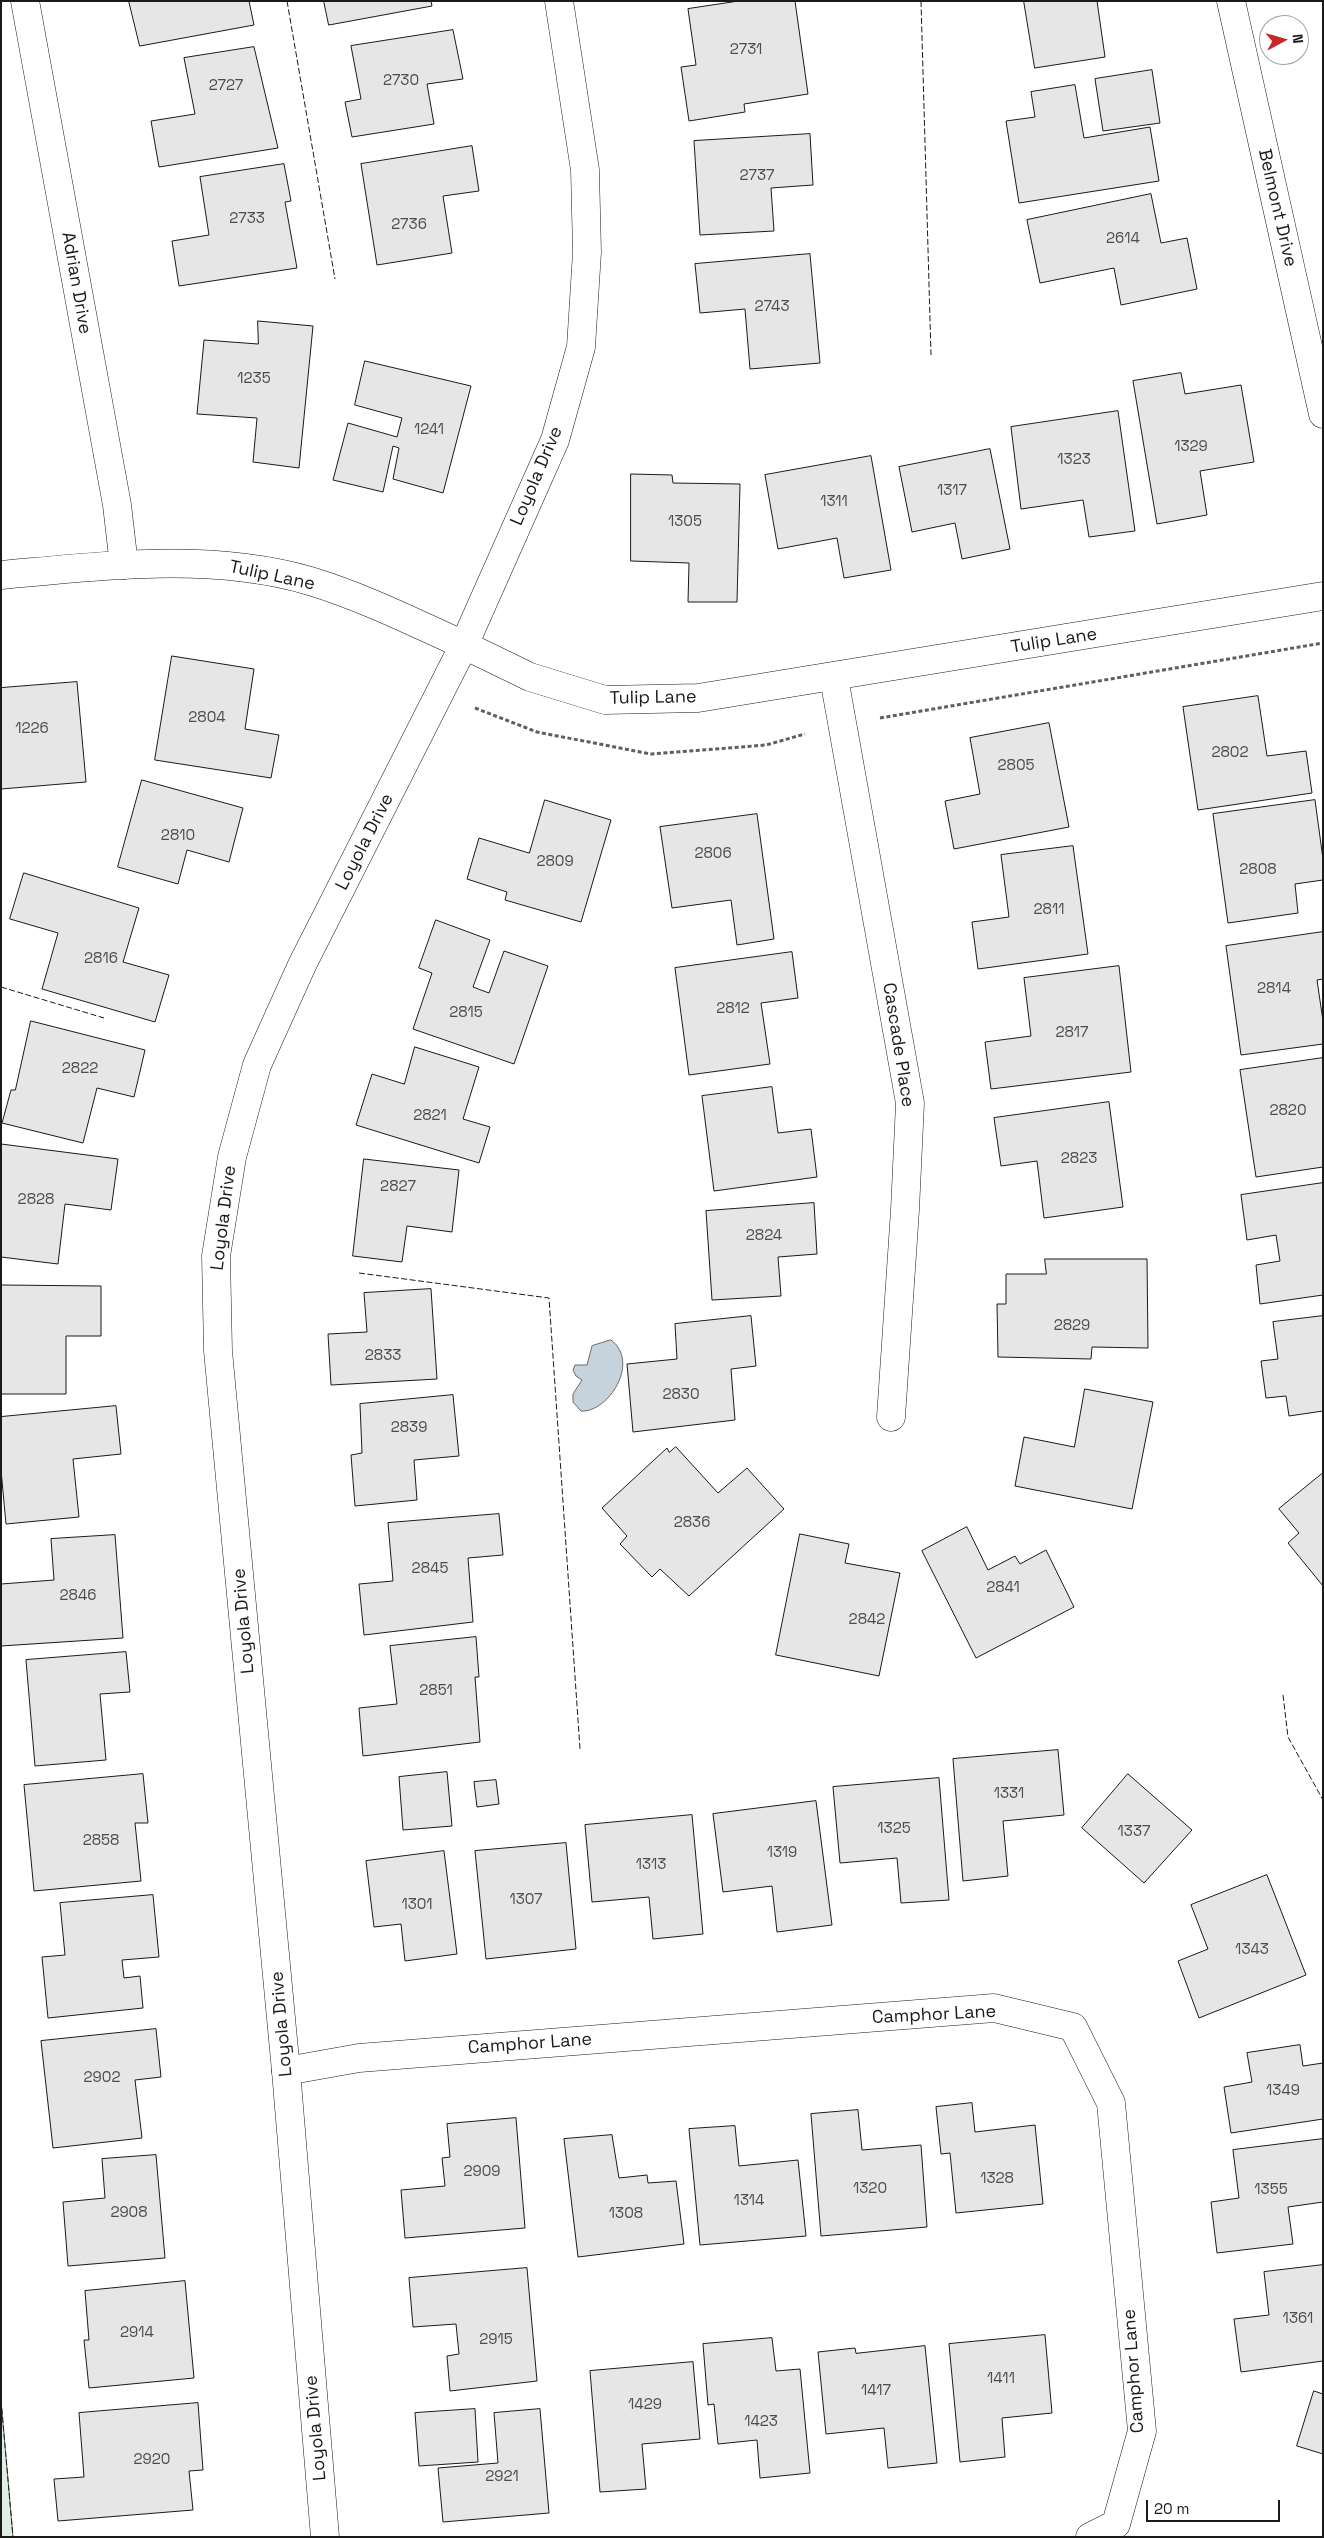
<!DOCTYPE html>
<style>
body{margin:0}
#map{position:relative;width:1324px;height:2538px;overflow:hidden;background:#fff;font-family:"Space Grotesk",sans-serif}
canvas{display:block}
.frame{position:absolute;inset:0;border:2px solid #1a1a1a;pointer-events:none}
.north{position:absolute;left:1259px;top:15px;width:50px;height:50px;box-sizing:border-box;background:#fff;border:1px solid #a3a3a3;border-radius:50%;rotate:84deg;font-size:14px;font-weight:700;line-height:20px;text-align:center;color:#1a1a1a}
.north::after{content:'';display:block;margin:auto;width:18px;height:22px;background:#c62828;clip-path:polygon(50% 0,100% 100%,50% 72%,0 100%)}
.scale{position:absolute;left:1146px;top:2500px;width:134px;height:22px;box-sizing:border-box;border:2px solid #1a1a1a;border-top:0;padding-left:6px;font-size:15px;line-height:18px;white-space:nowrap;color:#1a1a1a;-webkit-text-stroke:4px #fff;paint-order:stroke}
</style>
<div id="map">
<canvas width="1324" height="2538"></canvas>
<div class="frame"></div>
<div class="north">N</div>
<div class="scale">20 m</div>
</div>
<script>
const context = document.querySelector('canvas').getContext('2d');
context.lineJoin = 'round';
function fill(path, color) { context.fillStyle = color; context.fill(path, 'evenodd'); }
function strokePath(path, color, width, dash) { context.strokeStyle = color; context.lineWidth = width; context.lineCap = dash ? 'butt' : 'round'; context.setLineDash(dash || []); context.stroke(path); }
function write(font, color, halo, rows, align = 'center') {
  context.font = font + ' "Space Grotesk",sans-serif'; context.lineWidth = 4; context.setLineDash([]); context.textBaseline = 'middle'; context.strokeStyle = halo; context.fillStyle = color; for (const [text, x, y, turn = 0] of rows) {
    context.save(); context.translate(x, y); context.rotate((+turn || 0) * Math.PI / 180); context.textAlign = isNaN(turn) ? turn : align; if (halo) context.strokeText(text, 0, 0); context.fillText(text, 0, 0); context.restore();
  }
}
const green = new Path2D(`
 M1,2400L13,2537H1Z`);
fill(green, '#e0efe3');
strokePath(green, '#6a6a6a', 1);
const water = new Path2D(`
 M611,1340C641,1362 608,1413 581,1411L573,1402V1394L582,1380L576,1376L573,1370L575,1365H587L592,1346Z`);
fill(water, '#c6d2dc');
strokePath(water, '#6a6a6a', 1);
const building = new Path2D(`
 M129,1H249L254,25L140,46Z
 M324,1H431L432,6L329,25Z
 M739,1H795L808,94L744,104L745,112L689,121L681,67L696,65L688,9Z
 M1024,1H1097L1105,57L1035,68Z
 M453,30L463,79L427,84L434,124L352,137L345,102L361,99L351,46Z
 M254,47L278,148L159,167L151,121L195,114L184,58Z
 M1152,70L1160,123L1103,131L1095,79Z
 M1075,85L1084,138L1150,127L1159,181L1019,203L1006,121L1035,117L1031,92Z
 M810,134L813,185L771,188L774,231L700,235L694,141Z
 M472,146L479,191L443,196L452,253L377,265L361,164Z
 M284,164L291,201L285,202L297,268L179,286L172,241L209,235L200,177Z
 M1151,194L1161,243L1187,238L1197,289L1121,305L1114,268L1040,283L1027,220Z
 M810,254L820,363L750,369L745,309L700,313L695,264Z
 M258,321L313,326L299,468L253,462L257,418L197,414L204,340L258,344Z
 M365,361L471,386L443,493L393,479L399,448L393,446L383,492L333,480L348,423L397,437L402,418L355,405Z
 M1181,373L1185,394L1241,385L1254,462L1200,471L1207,515L1157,524L1133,381Z
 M1118,411L1135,531L1089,537L1083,500L1021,509L1011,427Z
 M990,449L1010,549L962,559L955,523L912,532L899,467Z
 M871,456L891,570L844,578L837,538L778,549L765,475Z
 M631,474L672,475L673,483L740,484L737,602H688L689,563L631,561Z
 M172,656L254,669L245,729L279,735L271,778L155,760Z
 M77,682L86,782L1,789V688Z
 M1258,696L1267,756L1306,751L1312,793L1198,810L1183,707Z
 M1049,723L1069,827L954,849L945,801L980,794L970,738Z
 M142,780L243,808L229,862L187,850L178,884L118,867Z
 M545,800L611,820L581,922L505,900L507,892L467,879L479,838L529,853Z
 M1315,800L1323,859V880L1295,884L1298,913L1228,923L1213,814Z
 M757,814L774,939L737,945L731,900L672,908L660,827Z
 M1073,846L1088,954L978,969L972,922L1009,917L1001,855Z
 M24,873L139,908L123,962L169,975L155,1022L42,989L58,933L10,919Z
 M436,920L490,940L473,987L489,993L504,951L548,966L514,1064L413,1029L432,973L419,968Z
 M1323,932V979L1317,980L1323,1021V1044L1241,1055L1226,946Z
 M792,952L798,998L761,1003L770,1064L689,1075L675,968Z
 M1119,966L1131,1072L991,1089L985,1042L1031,1036L1024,978Z
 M31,1021L145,1050L134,1097L97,1088L83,1143L2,1123L11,1090H15Z
 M415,1047L479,1067L463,1119L490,1127L479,1163L356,1125L372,1074L404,1084Z
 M1323,1058V1167L1256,1177L1240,1070Z
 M772,1087L778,1133L811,1129L817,1177L714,1191L702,1096Z
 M1109,1102L1123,1207L1044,1218L1037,1161L1001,1166L994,1118Z
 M1,1144L118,1159L111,1210L65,1204L58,1264L1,1257Z
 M364,1159L459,1170L452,1232L407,1226L402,1262L353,1256Z
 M1323,1183V1295L1260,1304L1256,1265L1280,1261L1276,1235L1247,1240L1241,1195Z
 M814,1203L817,1254L778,1257L781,1296L712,1300L706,1211Z
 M1045,1259H1147L1148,1348L1092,1347L1091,1359L998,1357L997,1304H1006V1274H1046Z
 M1,1285L101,1286V1336H66V1394H1Z
 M431,1289L437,1379L331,1385L328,1334L367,1332L364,1293Z
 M751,1316L756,1366L731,1369L735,1420L633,1432L627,1364L677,1359L675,1324Z
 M1323,1316V1411L1289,1416L1286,1396L1266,1398L1261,1361L1278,1359L1273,1322Z
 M1085,1389L1153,1402L1132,1509L1015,1486L1024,1437L1074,1447Z
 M453,1395L459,1456L414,1460L417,1500L355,1506L351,1455L362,1453L360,1404Z
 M116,1406L121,1454L73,1459L79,1517L6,1524L1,1470V1417Z
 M676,1447L718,1493L747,1468L784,1509L689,1596L660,1569L652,1577L620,1544L627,1536L602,1508L667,1448L669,1452Z
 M1323,1473V1586L1288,1543L1299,1533L1279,1509Z
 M499,1514L503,1555L468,1558L473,1622L364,1635L359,1584L393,1581L388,1523Z
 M967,1527L988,1570L1015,1556L1020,1564L1046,1550L1074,1607L976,1658L922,1551Z
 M800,1534L849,1544L845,1563L900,1573L879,1676L776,1655Z
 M115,1535L123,1638L1,1646V1584L54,1580L51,1539Z
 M476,1637L479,1677H475L480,1742L363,1756L359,1708L397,1704L390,1646Z
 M126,1652L130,1692L100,1694L106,1760L35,1766L26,1660Z
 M1058,1750L1064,1815L1003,1821L1008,1876L963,1881L953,1759Z
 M447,1772L452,1826L403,1830L399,1777Z
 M143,1774L148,1823H135L141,1881L34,1891L24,1785Z
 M1128,1774L1192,1830L1144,1883L1082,1828Z
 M939,1778L949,1900L901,1903L897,1858L840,1863L833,1787Z
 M496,1780L499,1804L477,1807L474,1782Z
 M816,1801L832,1925L777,1932L772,1886L723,1892L713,1814Z
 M692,1815L703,1934L653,1939L649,1897L592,1902L585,1825Z
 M566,1843L576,1949L486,1959L475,1851Z
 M444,1851L457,1954L405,1961L401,1924L374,1927L366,1861Z
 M1267,1875L1306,1975L1199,2018L1178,1961L1208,1949L1191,1905Z
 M153,1895L159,1957L122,1960L124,1978L140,1976L143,2008L48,2018L42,1957L65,1955L60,1903Z
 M156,2029L161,2077L135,2080L142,2138L53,2148L41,2041Z
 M1300,2045L1303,2066L1323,2063V2119L1231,2133L1224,2087L1252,2082L1247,2053Z
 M972,2103L975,2132L1035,2125L1043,2204L956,2213L950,2153L941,2154L936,2107Z
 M858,2110L862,2150L921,2145L927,2227L821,2236L811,2114Z
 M516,2118L525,2228L405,2238L401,2190L445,2186L442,2158L450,2157L447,2124Z
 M735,2126L739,2166L798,2160L806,2236L700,2245L689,2129Z
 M612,2135L619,2178L647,2175L648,2183L676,2181L684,2244L578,2257L564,2139Z
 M1323,2139V2202L1288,2207L1293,2244L1217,2253L1211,2202L1239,2198L1233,2150Z
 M156,2155L165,2258L68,2266L63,2202L105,2198L102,2159Z
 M1323,2265V2361L1241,2372L1234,2319L1269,2315L1264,2272Z
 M527,2268L537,2381L450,2391L447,2356L459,2354L456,2324L413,2327L409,2278Z
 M185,2281L194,2378L89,2388L84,2340H89L85,2291Z
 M1045,2335L1052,2413L1002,2418L1005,2457L960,2462L949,2344Z
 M772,2338L776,2371L800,2369L810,2473L760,2478L757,2440L718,2444L714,2404L708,2405L703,2344Z
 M925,2346L937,2463L888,2468L884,2428L826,2434L818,2352L855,2348L856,2353Z
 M693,2362L700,2439L642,2444L646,2489L600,2492L590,2371Z
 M1314,2391L1323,2394V2454L1297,2446Z
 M198,2403L203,2470L189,2471L193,2510L58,2521L54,2479L84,2477L79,2413Z
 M475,2409L478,2462L419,2466L415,2413Z
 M540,2409L549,2513L443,2522L438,2468L498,2463L494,2413Z`);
fill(building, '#e6e6e6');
strokePath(building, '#1a1a1a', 1);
const minor = new Path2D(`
 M25,1L117,505L124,565
 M1231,1L1323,414
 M464,645L530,677L605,700L698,698L1323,596
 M834,678L910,1103L905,1210L891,1417
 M286,2071L359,2058L994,2008L1073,2027L1111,2103L1142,2431L1116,2524L1090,2537`);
const tertiary = new Path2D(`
 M1,575C103,566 210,552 310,581C363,597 413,622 464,645
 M325,2537L286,2071L218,1351L216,1256L232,1157L257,1065L302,965L464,645L555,440L581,347L587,252L585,170L559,1`);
strokePath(minor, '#1a1a1a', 29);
strokePath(tertiary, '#1a1a1a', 29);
strokePath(new Path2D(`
 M475,708L537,732L651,754L766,745L805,734
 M880,718L1323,643`), '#5f5f5f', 3, [4, 2.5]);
strokePath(minor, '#fff', 28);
strokePath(tertiary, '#fff', 28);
strokePath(new Path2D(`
 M287,1L335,279
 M921,1L931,355
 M1,987L104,1018
 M359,1273L549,1298L580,1749
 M1283,1695L1288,1737L1323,1800
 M1,2400L13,2537`), '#1a1a1a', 1, [6, 2.5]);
write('15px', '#4d4d4d', null, [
 ["2731",746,50],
 ["2730",401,81],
 ["2727",226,86],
 ["2737",757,176],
 ["2733",247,219],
 ["2736",409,225],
 ["2614",1123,239],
 ["2743",772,307],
 ["1235",254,379],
 ["1241",429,430],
 ["1329",1191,447],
 ["1323",1074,460],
 ["1317",952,491],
 ["1311",834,502],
 ["1305",685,522],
 ["2804",207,718],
 ["1226",32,729],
 ["2802",1230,753],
 ["2805",1016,766],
 ["2810",178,836],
 ["2806",713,854],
 ["2809",555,862],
 ["2808",1258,870],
 ["2811",1049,910],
 ["2816",101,959],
 ["2814",1274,989],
 ["2812",733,1009],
 ["2815",466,1013],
 ["2817",1072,1033],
 ["2822",80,1069],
 ["2820",1288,1111],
 ["2821",430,1116],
 ["2823",1079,1159],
 ["2827",398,1187],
 ["2828",36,1200],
 ["2824",764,1236],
 ["2829",1072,1326],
 ["2833",383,1356],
 ["2830",681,1395],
 ["2839",409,1428],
 ["2836",692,1523],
 ["2845",430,1569],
 ["2841",1003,1588],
 ["2846",78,1596],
 ["2842",867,1620],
 ["2851",436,1691],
 ["1331",1009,1794],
 ["1325",894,1829],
 ["1337",1134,1832],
 ["2858",101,1841],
 ["1319",782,1853],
 ["1313",651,1865],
 ["1307",526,1900],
 ["1301",417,1905],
 ["1343",1252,1950],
 ["2902",102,2078],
 ["1349",1283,2091],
 ["2909",482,2172],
 ["1328",997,2179],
 ["1320",870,2189],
 ["1355",1271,2190],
 ["1314",749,2201],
 ["2908",129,2213],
 ["1308",626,2214],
 ["1361",1298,2319],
 ["2914",137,2333],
 ["2915",496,2340],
 ["1411",1001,2379],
 ["1417",876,2391],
 ["1429",645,2405],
 ["1423",761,2422],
 ["2920",152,2460],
 ["2921",502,2477]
]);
write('18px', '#1a1a1a', '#fff', [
 ["Belmont Drive",1277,208,77],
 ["Adrian Drive",76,283,80],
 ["Loyola Drive",537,476,-67],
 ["Tulip Lane",272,576,12],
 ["Tulip Lane",1054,641,-9],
 ["Tulip Lane",653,698,-1],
 ["Loyola Drive",365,842,-63],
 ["Cascade Place",898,1045,81],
 ["Loyola Drive",224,1218,-83],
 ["Loyola Drive",244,1621,-95],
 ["Camphor Lane",934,2015,-3],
 ["Loyola Drive",282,2024,-95],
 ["Camphor Lane",530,2044,-4],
 ["Camphor Lane",1134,2371,-94],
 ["Loyola Drive",316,2428,-95]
]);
</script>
